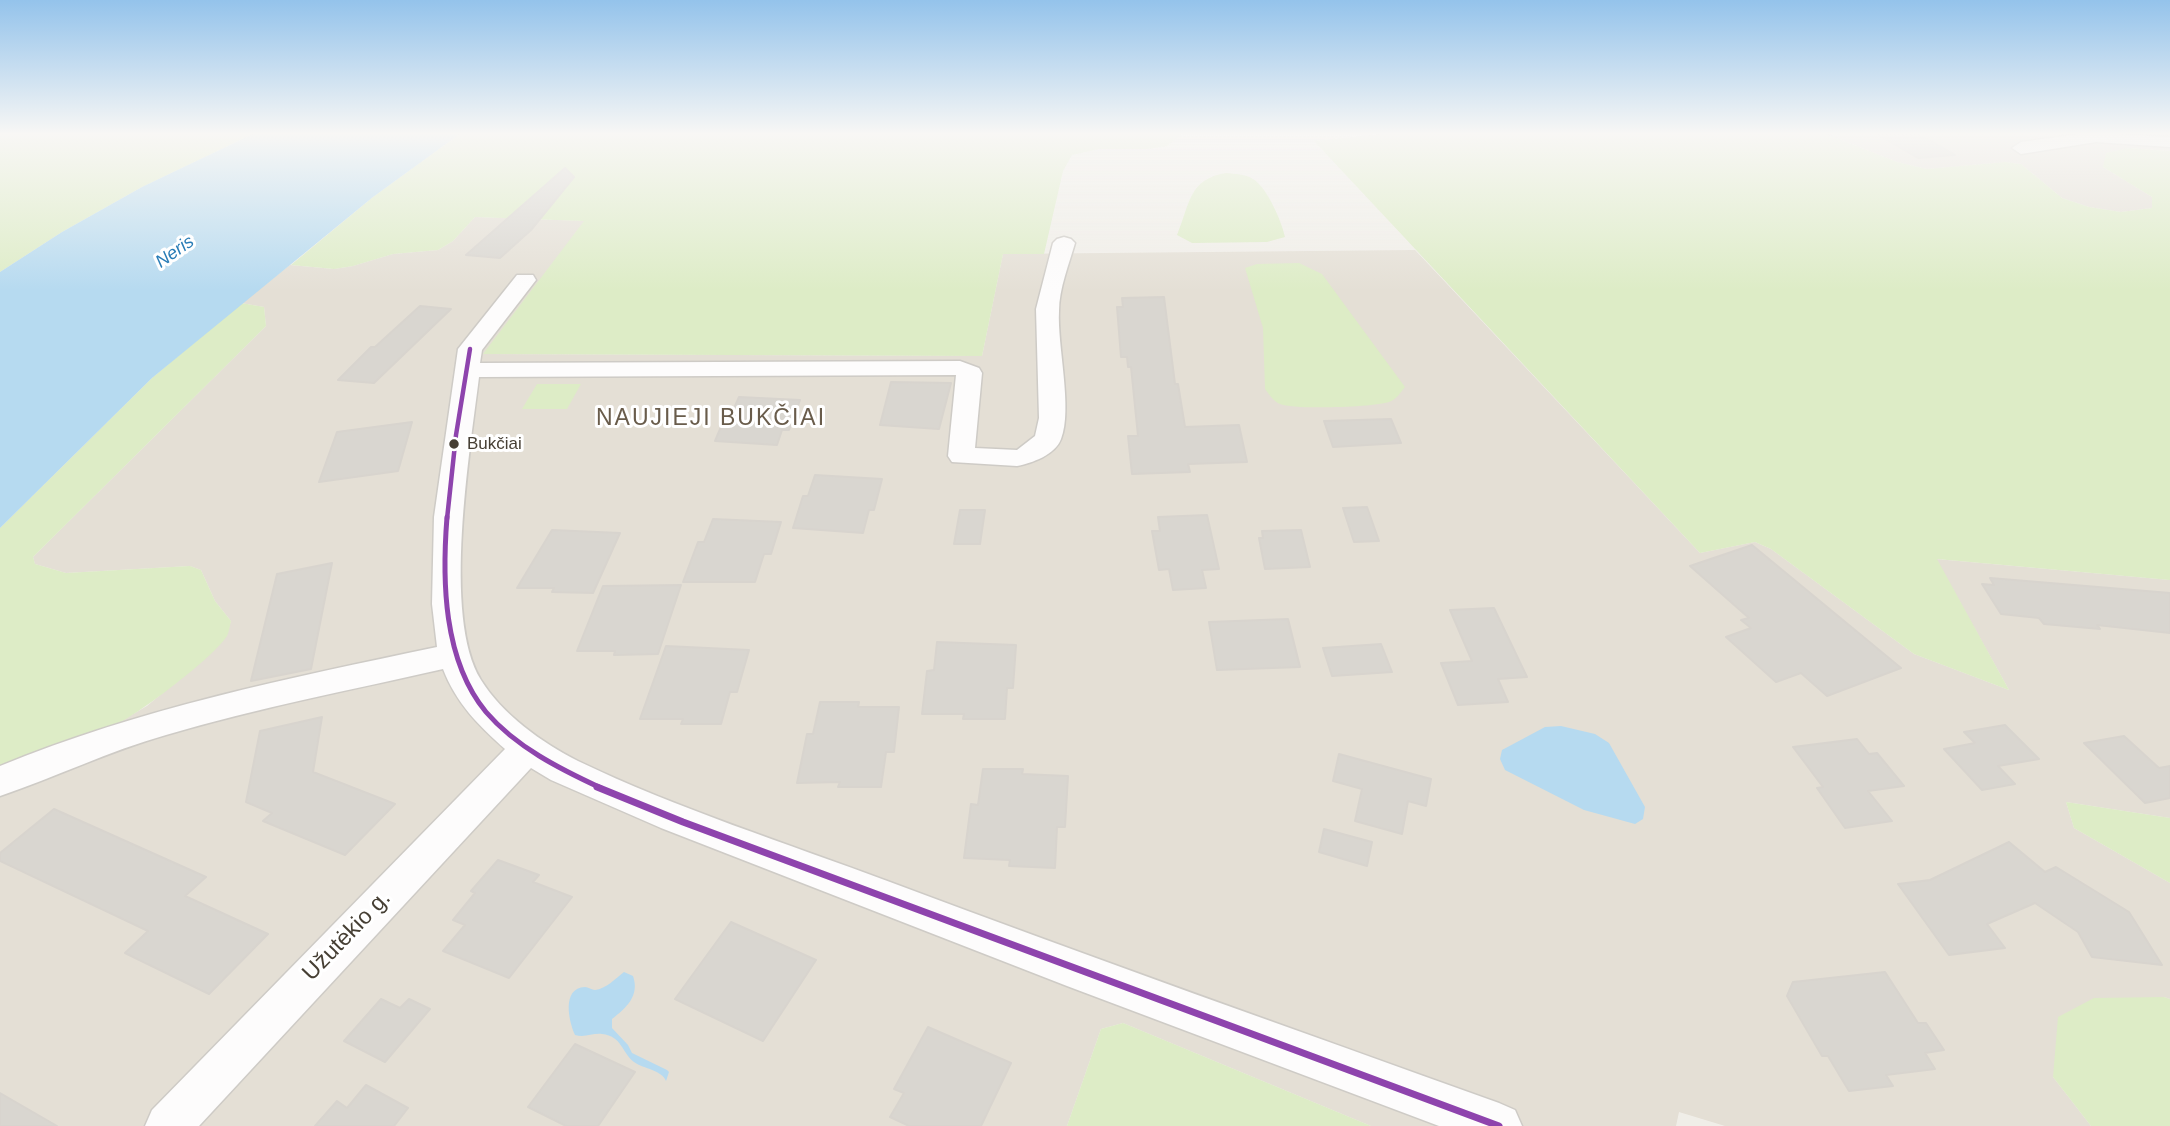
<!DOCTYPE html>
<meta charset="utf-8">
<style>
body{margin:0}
canvas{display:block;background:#f0eee8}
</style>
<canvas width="2170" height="1126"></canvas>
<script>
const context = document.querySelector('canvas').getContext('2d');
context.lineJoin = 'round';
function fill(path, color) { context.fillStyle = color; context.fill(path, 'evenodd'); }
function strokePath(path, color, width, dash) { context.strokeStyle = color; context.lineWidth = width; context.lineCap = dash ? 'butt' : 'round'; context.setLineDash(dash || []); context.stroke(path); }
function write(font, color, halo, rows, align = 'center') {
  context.font = font + ' Helvetica,sans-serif'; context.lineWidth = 6; context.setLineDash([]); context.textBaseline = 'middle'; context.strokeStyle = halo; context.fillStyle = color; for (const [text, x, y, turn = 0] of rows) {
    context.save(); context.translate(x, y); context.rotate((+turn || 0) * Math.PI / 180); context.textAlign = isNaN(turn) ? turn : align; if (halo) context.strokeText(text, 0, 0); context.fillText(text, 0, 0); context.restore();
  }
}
fill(new Path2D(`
 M1824,133H2170V151L2128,148L2103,167L2152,197V208L2121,212L2089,207L2062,198L2021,164L2005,162L1927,169L1897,162Z
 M475,217L585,221L484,354L982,356L1003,254L1415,250L1700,553L1755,542L1771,549L1914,654L2009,690L1936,559L2170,580V818L2066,802L2074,828L2170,883V999L2164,997L2053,1077L2091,1126H1725L1679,1112L1676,1126H1371L1123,1023L1101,1029L1067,1126H0V766L27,752L116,724L147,706L201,661L226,636L231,621L215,601L201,570L190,566L66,573L35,564L33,557L266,326L264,307L241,303L290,265L334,269L353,266L393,254L438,250L453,241Z`), '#e4dfd5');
fill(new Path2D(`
 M0,133H255L142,187L62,232L0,272Z
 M461,133H1183L1167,146L1148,149H1099L1072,155L1063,171L1044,254H1003L982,356L483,354L584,221L475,217L453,241L438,250L393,254L353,266L334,269L291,265L373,197Z
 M1390,133H1824L1897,162L1927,169L2005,162L2021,164L2062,198L2089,207L2121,212L2152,208V197L2103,167L2106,153L2128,148L2170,151V580L1937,559L2009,690L1914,654L1771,549L1755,542L1700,553L1314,141Z
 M1226,173C1236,174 1245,174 1253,179C1267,187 1282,222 1285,237L1267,242L1192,243L1177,235C1190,203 1189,179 1226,173Z
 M1299,263L1322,274L1405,387C1400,393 1397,399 1389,402C1376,407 1293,410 1280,404C1274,402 1269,394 1265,389L1263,328L1245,268L1257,264Z
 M241,303L264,307L266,326L33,557L35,564L66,573L190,566L201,570L215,601L231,621C230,625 229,632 227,636C214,657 140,713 117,724C80,741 39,746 0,766V528L152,378Z
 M537,384H581L567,409H522Z
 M2066,802L2170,818V883L2074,828Z
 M2164,997L2170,999V1126H2091L2053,1077L2058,1017L2094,998Z
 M1123,1023L1371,1126H1067L1101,1029Z`), '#ddecc6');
fill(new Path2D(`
 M255,133H461L373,197L152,378L0,528V272L62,232L142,187Z
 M1561,726L1595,734L1609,743L1645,807L1643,819L1635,824L1584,810L1505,770L1500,759L1502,750L1545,727Z
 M624,972L633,976C640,996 626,1008 612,1019V1028L628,1045L632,1053L667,1070L669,1072L666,1081C662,1070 644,1069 634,1062C622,1053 622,1036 602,1034C592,1033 585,1038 575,1035C569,1022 561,988 585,987C588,987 592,990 595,990C606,989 616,978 624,972Z`), '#b6daf0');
const building = new Path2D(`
 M1875,133H1917L1955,155L1918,158Z
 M565,168L574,177L531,230L500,258L466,255Z
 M1164,297L1175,384H1178L1185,427L1239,425L1247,462L1188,464L1190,472L1132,474L1128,436H1138L1131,367H1128L1127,357H1121L1117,307H1123L1122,298Z
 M420,306L451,309L374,383L338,380L371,347H375Z
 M891,382L951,383L939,429L880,425Z
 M739,397L800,400L789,430H782L777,445L715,441L726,415H731Z
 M1391,419L1401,443L1333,447L1324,421Z
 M412,422L398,471L319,482L337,432Z
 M815,475L882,479L874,510H869L863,533L793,528L803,496H808Z
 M1367,507L1379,541L1354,542L1343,508Z
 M960,510H985L980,544H954Z
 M1207,515L1219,569L1202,570L1206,588L1173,590L1169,569L1159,570L1152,531H1160L1158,517Z
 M713,519L781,522L771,554H764L755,582H683L698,542H704Z
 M552,530L620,533L593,593L552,592L554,588H517Z
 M1301,530L1310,567L1265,569L1259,538H1263L1262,531Z
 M1752,545L1901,668L1827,696L1801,673L1776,682L1726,637L1751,628L1741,620L1749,618L1690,566Z
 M332,563L311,669L251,681L277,574Z
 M1990,578L2170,593V633L2097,625L2100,629L2044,624L2039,618L2001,614L1982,584L1994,585Z
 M681,585L658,654L614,655L615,651H577L603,586Z
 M1494,608L1527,677L1498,679L1508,702L1458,705L1441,663L1472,661L1450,610Z
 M1288,619L1300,667L1217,670L1209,622Z
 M937,642L1016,645L1013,688H1007L1005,719H963L964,714H922L927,671L934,670Z
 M1381,644L1392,672L1332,676L1323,648Z
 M666,646L749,650L737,692H730L721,724H681L683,719H640Z
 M820,702H859L858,707H899L894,752H886L881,787H838L840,782L797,783L807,734H813Z
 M322,717L313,772L395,804L345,855L263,821L272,813L246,802L260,731Z
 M2005,725L2039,759L1998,766L2015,784L1982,790L1944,749L1975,743L1964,732Z
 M2124,736L2159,768L2170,766V798L2145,803L2084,743Z
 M1857,739L1869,754L1877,753L1904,786L1868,791L1892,821L1845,828L1817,788L1823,787L1793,747Z
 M1339,754L1431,779L1426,806L1408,801L1402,834L1355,821L1362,789L1333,781Z
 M983,769H1023L1022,774L1068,776L1065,827H1057L1055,868L1009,866L1010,860L964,858L971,804L978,805Z
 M54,809L206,877L185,896L268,934L209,994L125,953L148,931L0,861V853Z
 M1324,829L1372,842L1367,866L1319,852Z
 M2009,842L2045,872L2056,867L2129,912L2162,965L2092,957L2078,932L2035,903L1987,924L2005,948L1949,955L1898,884L1930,880Z
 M498,860L539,875L533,882L572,897L509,978L443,951L465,925L453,920L475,893L471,891Z
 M731,922L816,960L763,1041L675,999Z
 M1885,972L1918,1023H1926L1944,1050L1925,1053L1935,1069L1886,1075L1893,1086L1849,1091L1828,1056H1822L1787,996L1793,982Z
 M381,999L400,1008L409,999L430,1009L385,1062L344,1041Z
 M928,1027L1011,1063L981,1126H909L890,1117L904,1093L894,1089Z
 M575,1044L635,1072L598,1126H566L528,1107Z
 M366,1085L408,1108L394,1126H315L337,1101L347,1108Z
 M0,1093L57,1126H0Z`);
fill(building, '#d9d6d0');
strokePath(building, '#d8d4ce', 2);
const street = new Path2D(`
 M2087,133L2170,137V147L2096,142L2021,154L2012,148L2021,142Z
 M1064,237L1071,239L1075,243C1069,264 1059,289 1059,311C1057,345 1073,409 1061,439C1055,455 1032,463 1017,466L952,462L948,456L956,375L479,377C470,451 442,617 481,680C502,714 542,743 578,761C678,809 786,843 890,882C1092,958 1296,1030 1499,1103L1515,1110L1522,1126H1439L1067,986L661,828L551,780L531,768L199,1126H145L152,1110L505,749C479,726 456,703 443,669C351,690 257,708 166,735C109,751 56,777 0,796V766C141,708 289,678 437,647L432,604L434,517L458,349L517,275H533L536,280L482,350L480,363L960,361L979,368L982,373L975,448L1017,450L1035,436L1039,418L1036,309L1053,243L1057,239Z`);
strokePath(street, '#cecbc6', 3);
fill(street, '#fdfcfc');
strokePath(new Path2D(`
 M447,519L456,435L470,349`), '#8e44ad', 4.5);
strokePath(new Path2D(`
 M447,517C442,580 443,660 486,712C516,747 560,769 601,788`), '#8e44ad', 5);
strokePath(new Path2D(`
 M597,787L683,822L1499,1126`), '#8e44ad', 7);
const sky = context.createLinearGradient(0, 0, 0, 291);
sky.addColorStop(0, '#94c3eb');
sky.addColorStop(0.46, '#f8f7f5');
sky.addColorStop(1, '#f8f7f500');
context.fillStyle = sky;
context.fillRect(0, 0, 2170, 291);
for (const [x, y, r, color] of [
 [454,444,6,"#463f34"]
]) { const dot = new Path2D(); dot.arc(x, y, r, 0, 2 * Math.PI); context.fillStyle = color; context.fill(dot); strokePath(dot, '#fff', 2.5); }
write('17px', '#463f34', '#fff', [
 ["Bukčiai",467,444]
], 'left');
write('italic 18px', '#287cb6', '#fff', [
 ["Neris",175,252,-35]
]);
context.letterSpacing = '2px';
write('23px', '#695c4b', '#fff', [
 ["NAUJIEJI BUKČIAI",711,419]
]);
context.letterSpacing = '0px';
write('23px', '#463f34', '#fff', [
 ["Užutėkio g.",347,936,-46]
]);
</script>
